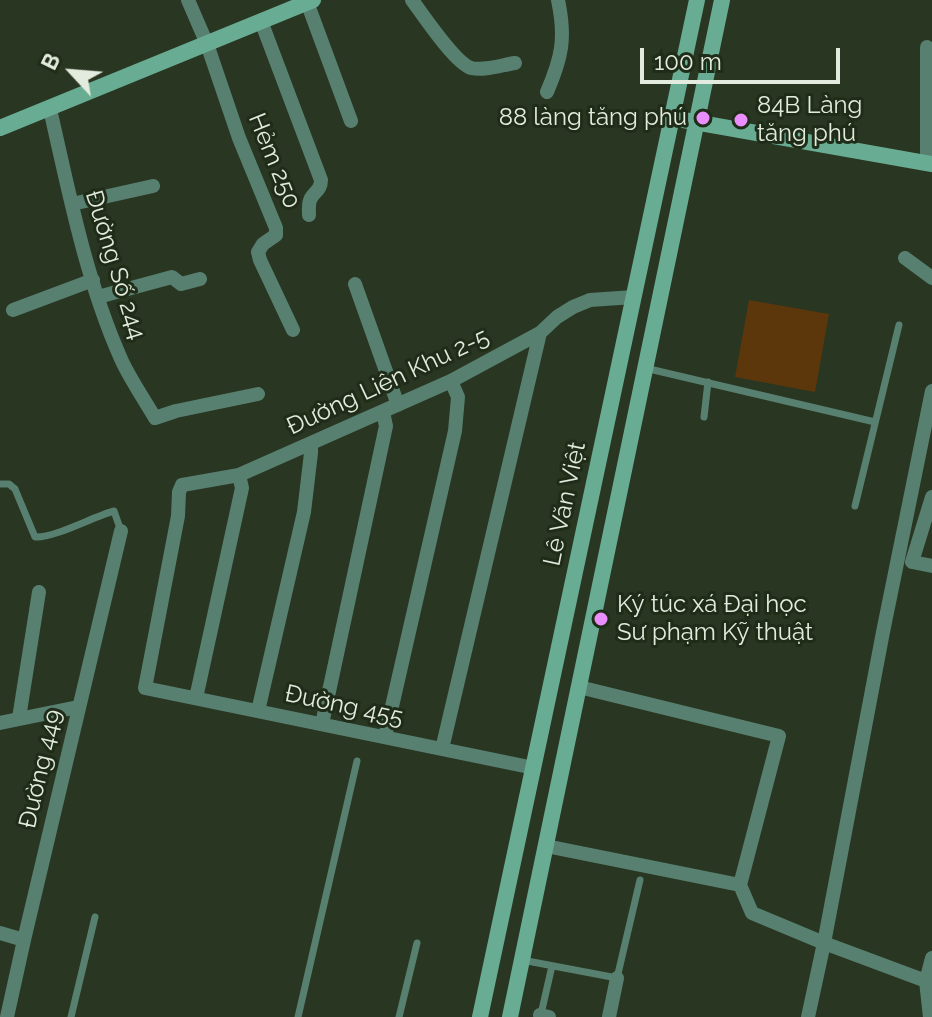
<!DOCTYPE html>
<meta charset="utf-8">
<style>
body{margin:0}
#map{position:relative;width:932px;height:1017px;overflow:hidden;background:#293621;font-family:Raleway,sans-serif}
canvas{display:block}
.north{position:absolute;left:32px;top:32px;width:80px;height:80px;-webkit-text-stroke:6px #1f2c18;paint-order:stroke;rotate:296deg;font-size:22px;font-weight:700;line-height:32px;text-align:center;color:#e2ebdd}
.north::after{content:'';display:block;margin:auto;width:28px;height:36px;background:#e2ebdd;clip-path:polygon(50% 0,100% 100%,50% 72%,0 100%)}
.scale{position:absolute;left:640px;top:48px;width:200px;height:36px;box-sizing:border-box;border:4px solid #e2ebdd;border-top:0;padding-left:10px;font-size:24px;line-height:28px;white-space:nowrap;color:#e2ebdd;-webkit-text-stroke:6px #1f2c18;paint-order:stroke}
</style>
<div id="map">
<canvas width="932" height="1017"></canvas>
<div class="north">B</div>
<div class="scale">100 m</div>
</div>
<script>
const context = document.querySelector('canvas').getContext('2d');
context.lineJoin = 'round';
function fill(path, color) { context.fillStyle = color; context.fill(path, 'evenodd'); }
function strokePath(path, color, width, dash) { context.strokeStyle = color; context.lineWidth = width; context.lineCap = dash ? 'butt' : 'round'; context.setLineDash(dash || []); context.stroke(path); }
function write(font, color, halo, rows, align = 'center') {
  context.font = font + ' Raleway,sans-serif'; context.lineWidth = 6; context.setLineDash([]); context.textBaseline = 'middle'; context.strokeStyle = halo; context.fillStyle = color; for (const [text, x, y, turn = 0] of rows) {
    context.save(); context.translate(x, y); context.rotate((+turn || 0) * Math.PI / 180); context.textAlign = isNaN(turn) ? turn : align; if (halo) context.strokeText(text, 0, 0); context.fillText(text, 0, 0); context.restore();
  }
}
fill(new Path2D(`
 M749,300L829,314L815,392L735,377Z`), '#5c370c');
strokePath(new Path2D(`
 M645,368L875,422
 M704,417L708,382
 M0,484H9L15,489L35,537C55,538 92,517 114,511L121,531
 M855,506L899,325
 M522,960L617,978L640,880
 M541,1014L552,966
 M71,1017L95,917
 M298,1017L357,761
 M399,1017L417,943`), '#578071', 7);
strokePath(new Path2D(`
 M188,0L207,44L239,138L276,228V235L263,244L258,252L260,260L293,330
 M412,0C423,15 455,63 471,68C484,71 502,65 515,63
 M307,2L351,121
 M261,21L321,180C321,190 315,191 311,198C308,203 309,210 309,215
 M927,47V163
 M547,92C562,57 566,38 558,0
 M50,109C69,193 86,280 121,359C130,379 144,399 155,418L176,411L258,394
 M72,204L153,186
 M905,258L932,278
 M355,284L398,405
 M98,297L172,277L181,284L200,279
 M13,310L93,280
 M932,497L912,562L932,566
 M579,687L779,736L740,885L752,913L824,943L926,981
 M196,698L242,488L239,475
 M258,711L304,512L311,453V443
 M19,718L39,592
 M0,723L78,707
 M322,724L386,426L383,412
 M385,737L455,431L458,397L451,381
 M442,749L540,333
 M534,768L145,688L178,516L179,492L182,485L188,484L239,475L451,381L540,333L557,317L573,307L590,300L634,297
 M546,846L740,885
 M0,933L24,940
 M540,1015L549,1017
 M7,1017L24,940L121,531
 M609,1017L617,978
 M808,1017L824,943L883,632L932,391
 M930,1017L926,981L932,958`), '#578071', 14);
strokePath(new Path2D(`
 M672,118L932,164
 M0,128L313,0
 M480,1017L697,0
 M510,1017L722,0`), '#69ac94', 16);
for (const [x, y, r, color] of [
 [703,118,8,"#ea8dfd"],
 [741,120,8,"#ea8dfd"],
 [601,619,8,"#ea8dfd"]
]) { const dot = new Path2D(); dot.arc(x, y, r, 0, 2 * Math.PI); context.fillStyle = color; context.fill(dot); strokePath(dot, '#1f2c18', 3); }
write('24px', '#e2ebdd', '#1f2c18', [
 ["84B Làng",757,106],
 ["tăng phú",757,134],
 ["88 làng tăng phú",687,118,"right"],
 ["Ký túc xá Đại học",617,605],
 ["Sư phạm Kỹ thuật",617,633]
], 'left');
write('24px', '#e2ebdd', '#1f2c18', [
 ["Hẻm 250",274,161,68],
 ["Đường Số 244",115,265,73],
 ["Đường Liên Khu 2-5",388,382,-25],
 ["Lê Văn Việt",565,504,-78],
 ["Đường 455",344,706,12],
 ["Đường 449",41,769,-77]
]);
</script>
